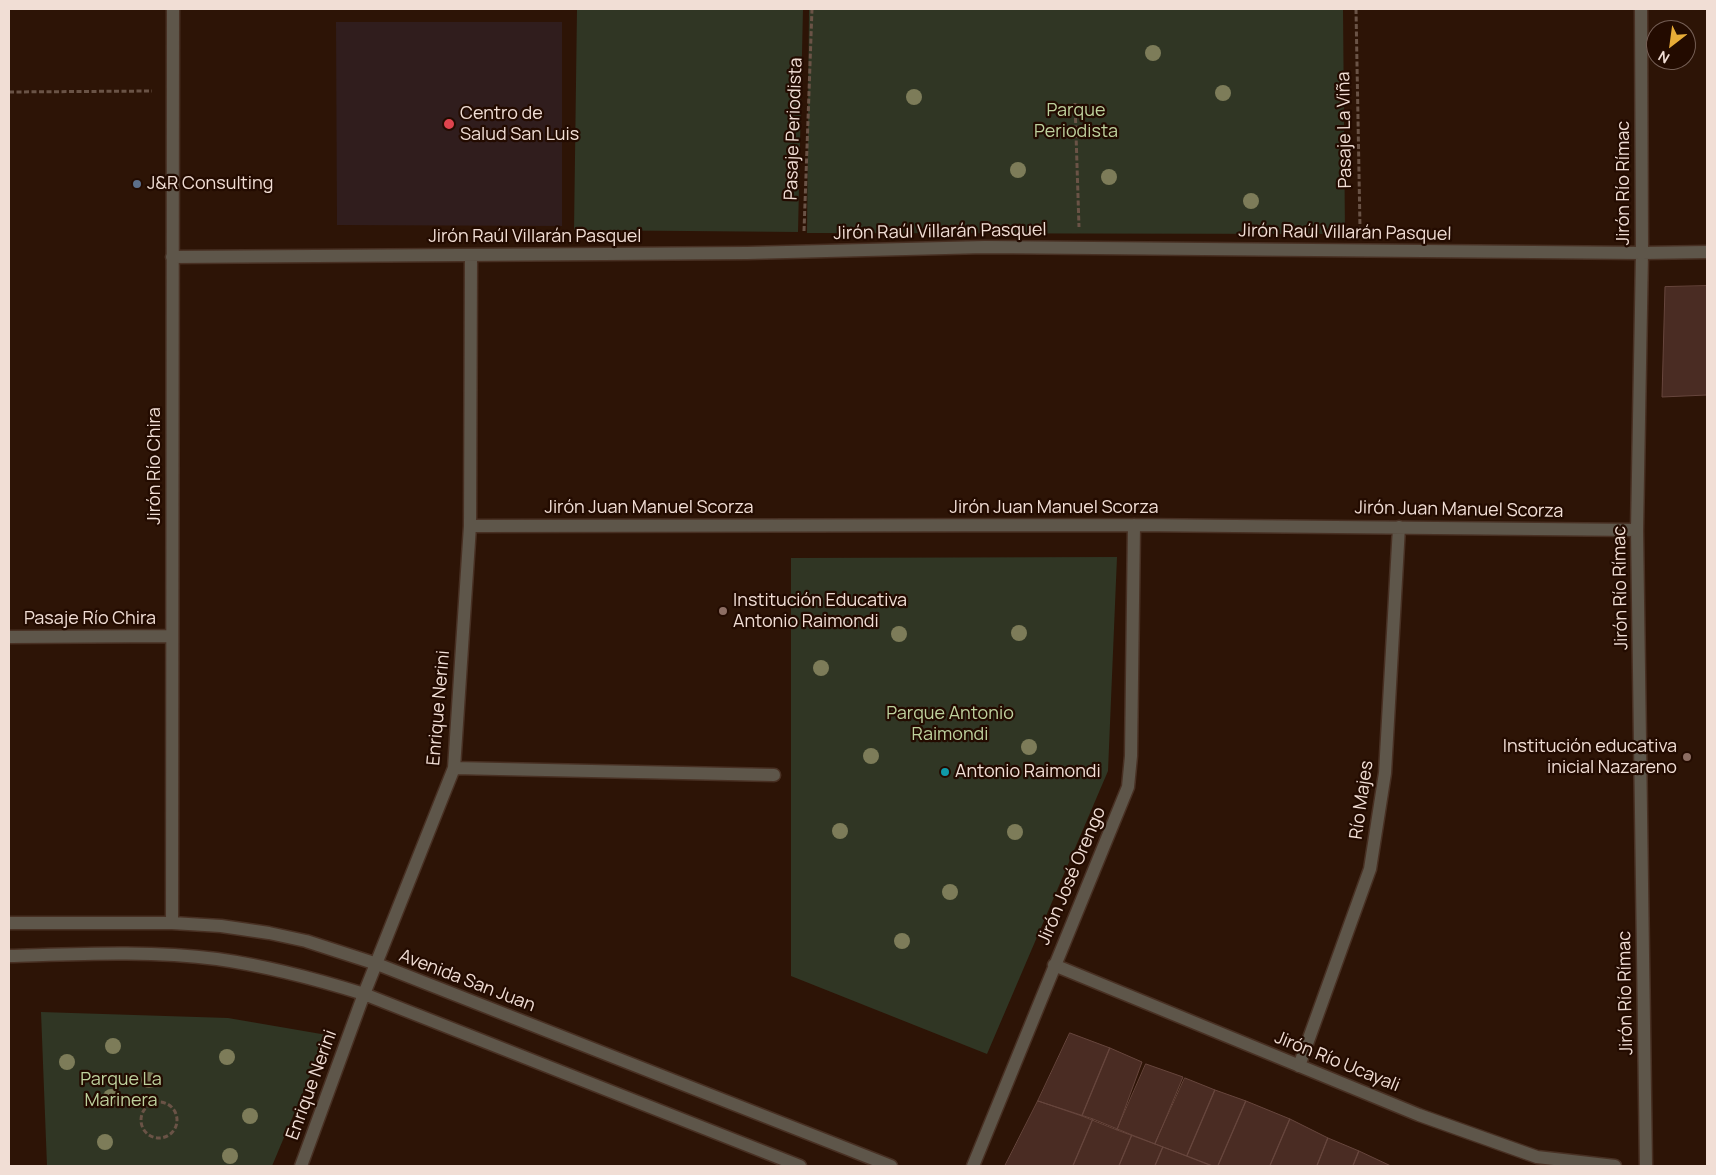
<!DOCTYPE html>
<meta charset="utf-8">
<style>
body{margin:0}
#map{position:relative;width:1716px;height:1175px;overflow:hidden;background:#2d1406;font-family:Manrope,sans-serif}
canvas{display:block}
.frame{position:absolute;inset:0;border:10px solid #f1ded5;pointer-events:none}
.north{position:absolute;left:1646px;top:20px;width:50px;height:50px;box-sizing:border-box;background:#230b00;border:1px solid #755f55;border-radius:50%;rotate:210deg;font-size:14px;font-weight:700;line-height:20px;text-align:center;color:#f1ded5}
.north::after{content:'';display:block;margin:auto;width:18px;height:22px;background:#e8ac37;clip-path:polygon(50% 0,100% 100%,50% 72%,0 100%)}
</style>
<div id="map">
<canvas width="1716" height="1175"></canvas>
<div class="frame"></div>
<div class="north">N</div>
</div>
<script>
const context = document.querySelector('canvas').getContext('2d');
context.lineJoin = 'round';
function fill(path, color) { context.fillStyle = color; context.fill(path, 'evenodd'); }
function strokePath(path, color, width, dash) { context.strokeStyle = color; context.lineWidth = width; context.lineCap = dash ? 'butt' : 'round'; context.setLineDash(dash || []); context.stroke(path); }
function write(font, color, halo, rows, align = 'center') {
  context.font = font + ' Manrope,sans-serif'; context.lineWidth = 4.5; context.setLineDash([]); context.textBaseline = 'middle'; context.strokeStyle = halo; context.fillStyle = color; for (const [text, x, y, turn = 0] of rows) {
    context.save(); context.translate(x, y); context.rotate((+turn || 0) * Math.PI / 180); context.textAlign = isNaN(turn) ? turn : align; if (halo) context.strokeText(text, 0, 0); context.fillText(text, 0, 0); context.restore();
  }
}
fill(new Path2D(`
 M336,22H562V226L337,225Z`), '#301d1d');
fill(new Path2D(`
 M577,9H803L798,232L574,230Z
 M809,9H1343L1345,234L807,233Z
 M1117,557L1108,771L987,1054L791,976V558Z
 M41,1012L228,1018L327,1035L272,1166H47Z`), '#303624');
const building = new Path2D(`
 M1707,286V395L1662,397L1665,287Z
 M1070,1033L1110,1048L1082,1116L1038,1101Z
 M1110,1048L1142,1062L1117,1130L1082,1116Z
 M1146,1064L1183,1077L1155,1144L1117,1130Z
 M1185,1078L1215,1090L1187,1156L1155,1144Z
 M1215,1090L1246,1101L1218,1166H1213L1187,1156Z
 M1038,1101L1093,1119L1073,1166H1005Z
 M1246,1101L1290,1119L1270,1166H1218Z
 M1093,1119L1132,1135L1119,1166H1073Z
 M1290,1119L1328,1138L1317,1166H1270Z
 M1132,1135L1163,1147L1155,1166H1119Z
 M1328,1138L1359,1151L1353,1166H1317Z
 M1163,1147L1212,1166H1155Z
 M1359,1151L1391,1166H1353Z`);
fill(building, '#4a2c23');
strokePath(building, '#67463d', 1);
const minor = new Path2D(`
 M1641,9L1642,253L1637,530L1646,1166
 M172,257L747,253L985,247L1642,253L1707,252
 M470,526L1134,525L1637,530
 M9,637L172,636
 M454,768L774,775
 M9,923H172L221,926L269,933L306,941L377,964L891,1166
 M172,923L173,9
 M9,956C78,954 148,950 217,959C267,966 316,979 364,994L800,1166
 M1054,965L1419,1115L1537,1157L1615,1166
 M1299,1066L1370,869L1385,773L1399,527
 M301,1166L364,994L454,768L470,526L471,255
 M973,1166L1128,787L1131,756L1134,525`);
strokePath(minor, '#483023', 15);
strokePath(new Path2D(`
 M1356,9L1360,228
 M9,92L152,91
 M1075,103L1079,227
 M804,231L812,9
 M141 1120a18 18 0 1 1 36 0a18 18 0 1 1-36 0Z`), '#6a5346', 3, [5, 2.5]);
strokePath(minor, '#5e564a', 12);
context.fillStyle = '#7d7c59';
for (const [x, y] of [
 [1153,53],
 [1223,93],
 [914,97],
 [1018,170],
 [1109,177],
 [1251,201],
 [1019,633],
 [899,634],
 [821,668],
 [1029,747],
 [871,756],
 [840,831],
 [1015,832],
 [950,892],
 [902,941],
 [113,1046],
 [227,1057],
 [67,1062],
 [149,1080],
 [111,1097],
 [250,1116],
 [105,1142],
 [230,1156]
]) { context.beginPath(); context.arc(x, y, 8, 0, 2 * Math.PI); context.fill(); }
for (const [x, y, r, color] of [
 [449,124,6,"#e0444e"],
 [137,184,5,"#5c6f8a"],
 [723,611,5,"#8d6e63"],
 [1687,757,5,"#8d6e63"],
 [945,772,5,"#0f9aa8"]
]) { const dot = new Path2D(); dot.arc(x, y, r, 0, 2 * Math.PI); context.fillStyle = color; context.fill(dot); strokePath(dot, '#230b00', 2); }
write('18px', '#bed19d', '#230b00', [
 ["Parque",1076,111],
 ["Periodista",1076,132],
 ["Parque Antonio",950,714],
 ["Raimondi",950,735],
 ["Parque La",121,1080],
 ["Marinera",121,1101]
]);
write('18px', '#f1ded5', '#230b00', [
 ["Centro de",460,114],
 ["Salud San Luis",460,135],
 ["J&R Consulting",147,184],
 ["Institución Educativa",733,601],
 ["Antonio Raimondi",733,622],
 ["Institución educativa",1677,747,"right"],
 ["inicial Nazareno",1677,768,"right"],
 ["Antonio Raimondi",955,772]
], 'left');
write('18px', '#f1ded5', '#230b00', [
 ["Pasaje Periodista",794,129,-88],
 ["Pasaje La Viña",1345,130,-91],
 ["Jirón Río Rímac",1624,183,-90],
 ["Jirón Raúl Villarán Pasquel",940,232,-1],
 ["Jirón Raúl Villarán Pasquel",1345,233,1],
 ["Jirón Raúl Villarán Pasquel",535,237],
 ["Jirón Río Chira",155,466,-90],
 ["Jirón Juan Manuel Scorza",649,508],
 ["Jirón Juan Manuel Scorza",1054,508],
 ["Jirón Juan Manuel Scorza",1459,510,1],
 ["Jirón Río Rímac",1621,588,-91],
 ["Pasaje Río Chira",90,619],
 ["Enrique Nerini",439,708,-85],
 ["Río Majes",1362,800,-82],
 ["Jirón José Orengo",1072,876,-67],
 ["Avenida San Juan",467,981,21],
 ["Jirón Río Rímac",1626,993,-91],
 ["Jirón Río Ucayali",1337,1062,22],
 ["Enrique Nerini",312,1085,-70]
]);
</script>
